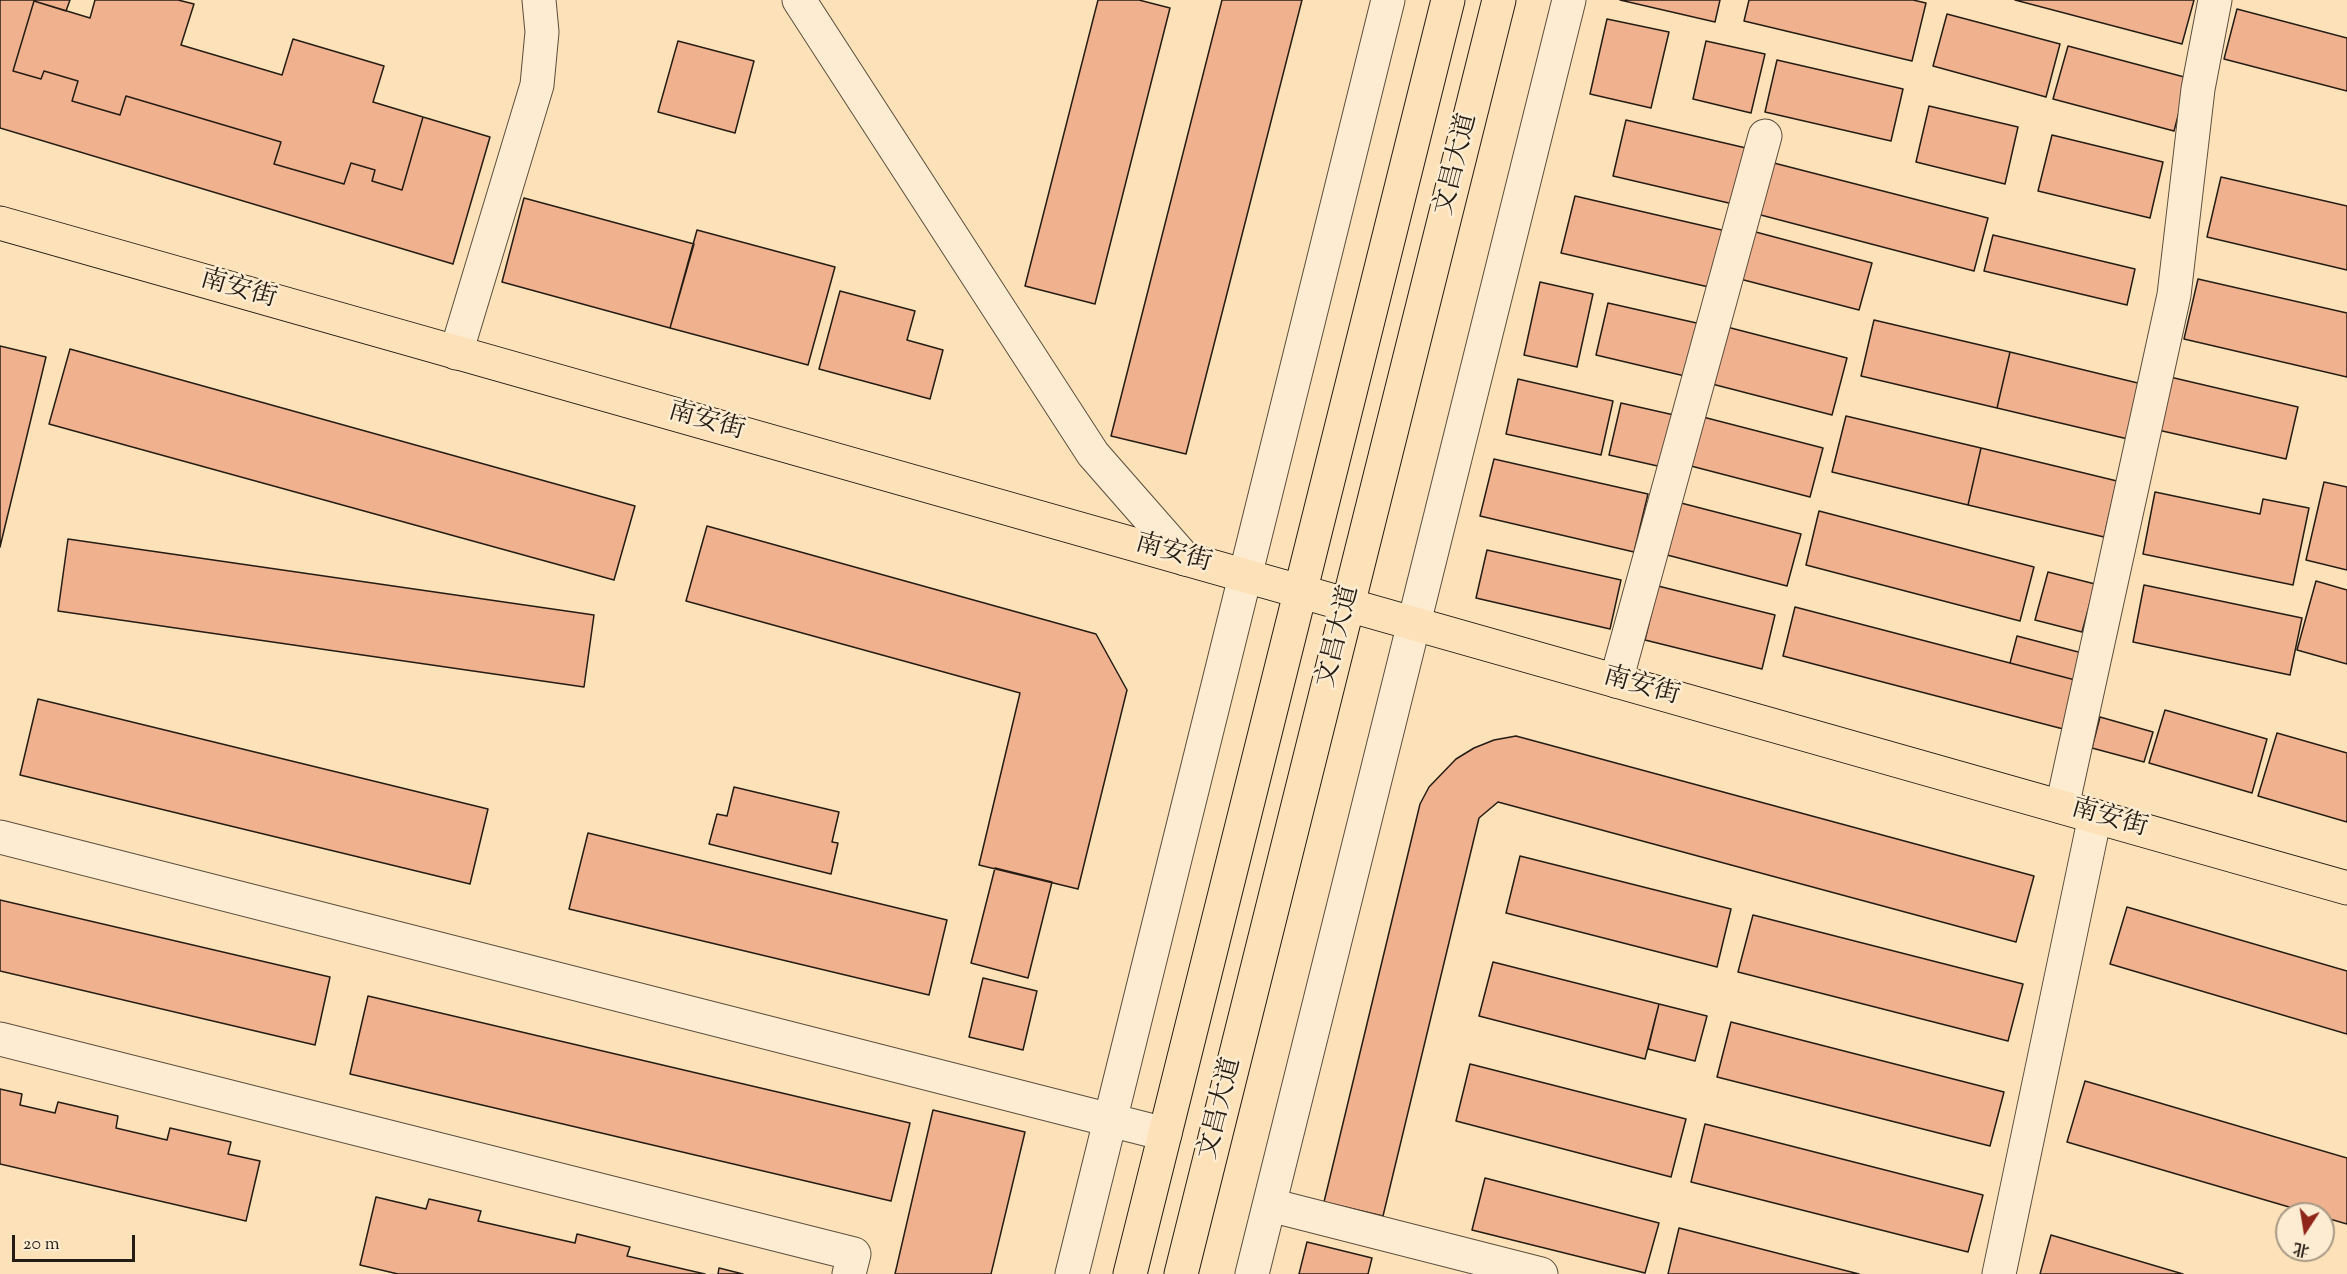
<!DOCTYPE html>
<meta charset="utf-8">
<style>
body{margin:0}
#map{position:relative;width:2347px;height:1274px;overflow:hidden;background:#fde2b9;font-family:"Sorts Mill Goudy","Noto Serif SC",serif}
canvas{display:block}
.north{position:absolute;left:2275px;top:1202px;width:60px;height:60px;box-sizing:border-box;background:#feecd2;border:2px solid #a79986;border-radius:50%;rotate:192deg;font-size:16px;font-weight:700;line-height:24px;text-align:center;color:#251c14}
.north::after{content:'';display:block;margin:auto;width:21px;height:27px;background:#8f2418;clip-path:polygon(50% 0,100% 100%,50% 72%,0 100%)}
.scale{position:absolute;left:12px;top:1235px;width:123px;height:27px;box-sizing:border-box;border:3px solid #251c14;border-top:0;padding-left:8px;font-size:18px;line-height:21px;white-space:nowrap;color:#251c14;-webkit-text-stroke:4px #feecd2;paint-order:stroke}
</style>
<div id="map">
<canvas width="2347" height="1274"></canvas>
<div class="north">北</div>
<div class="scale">20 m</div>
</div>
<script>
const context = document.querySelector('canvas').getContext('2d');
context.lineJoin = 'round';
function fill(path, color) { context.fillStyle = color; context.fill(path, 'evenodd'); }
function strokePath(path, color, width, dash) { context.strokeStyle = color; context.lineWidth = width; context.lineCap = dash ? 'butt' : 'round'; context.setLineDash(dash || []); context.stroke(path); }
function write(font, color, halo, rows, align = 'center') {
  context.font = font + ' "Sorts Mill Goudy","Noto Serif SC",serif'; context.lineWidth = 5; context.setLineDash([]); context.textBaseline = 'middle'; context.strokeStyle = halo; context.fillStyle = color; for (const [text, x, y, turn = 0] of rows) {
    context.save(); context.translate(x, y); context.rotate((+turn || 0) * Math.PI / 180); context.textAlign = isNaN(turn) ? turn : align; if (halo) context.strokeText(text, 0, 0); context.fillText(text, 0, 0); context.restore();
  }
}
const building = new Path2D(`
 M0,0H70L66,11L34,1L13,71L41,79L44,71L78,81L72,101L120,115L126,96L281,142L274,164L344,184L351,163L375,170L372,181L402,190L423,117L490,137L453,264L0,128Z
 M95,0H178L194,4L181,45L282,75L293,39L384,66L373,102L423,117L402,190L372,181L375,170L351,163L344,184L274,164L281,142L126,96L120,115L72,101L78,81L44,71L41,79L13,71L34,1L90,18Z
 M1098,0H1139L1170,8L1095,304L1025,286Z
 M1222,0H1302L1186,454L1111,436Z
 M1620,0H1720L1715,22Z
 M1749,0H1913L1926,3L1912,61L1744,21Z
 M2015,0H2194L2182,44Z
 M2237,9L2347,38V91L2224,59Z
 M1947,14L2060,44L2046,97L1933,66Z
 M1607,19L1669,32L1651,108L1590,94Z
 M678,41L754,61L735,133L658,112Z
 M1706,41L1765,54L1751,113L1693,99Z
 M2068,46L2188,78L2174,131L2053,99Z
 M1777,60L1903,89L1891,141L1765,112Z
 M1929,106L2018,127L2005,184L1916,162Z
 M1626,120L1746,148L1733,204L1613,176Z
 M2052,135L2163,162L2150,218L2038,191Z
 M1770,162L1988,218L1974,271L1757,214Z
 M2221,177L2347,206V270L2207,237Z
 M1575,196L1726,231L1713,288L1561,253Z
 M524,198L694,244L670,328L502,282Z
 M697,230L835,267L808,365L670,328Z
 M1752,231L1872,263L1859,310L1740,279Z
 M1993,235L2135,269L2127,305L1984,271Z
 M2198,279L2347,313V377L2184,339Z
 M1540,282L1593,294L1577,367L1524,355Z
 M840,291L915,311L907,340L943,350L930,399L819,369Z
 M1608,303L1701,324L1689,377L1596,355Z
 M1874,320L2010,352L1997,408L1861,376Z
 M1727,327L1847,358L1832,415L1712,384Z
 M0,346L46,357L0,547Z
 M70,349L635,506L614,580L49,424Z
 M2010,352L2146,385L2132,440L1997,408Z
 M2170,377L2298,407L2286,459L2158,430Z
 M1518,379L1613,401L1601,455L1506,434Z
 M1621,403L1674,415L1662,467L1609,455Z
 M1846,416L1981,448L1968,505L1832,472Z
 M1703,417L1823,448L1810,497L1691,466Z
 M1981,448L2117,481L2104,537L1968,505Z
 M1494,459L1648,494L1634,552L1480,516Z
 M2324,482L2347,487V570L2306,560Z
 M2155,492L2260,514L2263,499L2309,508L2293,585L2143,554Z
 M1681,503L1801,534L1787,586L1667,555Z
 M1819,511L2034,567L2020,621L1806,565Z
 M707,526L1096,634L1127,690L1078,889L979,865L1020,693L686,601Z
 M68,539L594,615L584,687L58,611Z
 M1487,550L1621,580L1610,629L1476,598Z
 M2048,572L2095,584L2082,632L2035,620Z
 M2316,581L2347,590V664L2297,650Z
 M2144,585L2302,618L2290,675L2133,642Z
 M1658,586L1775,615L1762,669L1645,640Z
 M1795,607L2079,681L2067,730L1783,656Z
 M2017,636L2086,654L2079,681L2010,663Z
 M38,699L488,809L470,884L20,775Z
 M2165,710L2267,739L2252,793L2149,763Z
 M2100,717L2153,732L2144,762L2092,748Z
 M2277,733L2347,753V822L2258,796Z
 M1516,736L2034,876L2016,942L1498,802L1479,818L1383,1216L1324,1202L1420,804L1429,787L1456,759L1474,748L1494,740Z
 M734,787L839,812L832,842L838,843L831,874L709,844L717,814L727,816Z
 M588,833L947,920L929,995L569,909Z
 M1520,856L1731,909L1717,967L1506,913Z
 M995,868L1052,882L1028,978L971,963Z
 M0,900L330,977L315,1045L0,971Z
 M2127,907L2347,971V1034L2110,964Z
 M1753,915L2023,984L2008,1041L1738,972Z
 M1493,962L1659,1004L1645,1059L1479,1016Z
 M983,978L1037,991L1023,1050L969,1037Z
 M368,996L910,1123L891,1201L350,1074Z
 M1659,1004L1707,1016L1695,1061L1648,1049Z
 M1731,1022L2004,1092L1990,1146L1717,1077Z
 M1470,1064L1686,1119L1671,1177L1456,1121Z
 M2085,1081L2347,1158V1224L2323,1217V1214H2313L2067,1142Z
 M0,1089L22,1094L20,1105L55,1113L58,1102L118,1116L116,1128L167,1140L170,1128L231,1142L228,1154L260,1161L246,1221L0,1164Z
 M933,1110L1025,1132L991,1274H895Z
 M1705,1124L1983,1195L1968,1252L1691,1182Z
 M1485,1178L1659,1223L1645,1273L1472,1230Z
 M376,1197L426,1209L429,1199L481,1211L478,1221L575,1243L577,1234L630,1247L627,1256L705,1274H398L360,1265Z
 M1679,1228L1859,1274H1668Z
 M2051,1235L2183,1274H2040Z
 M1307,1242L1372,1258L1368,1274H1299Z
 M719,1268L743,1274H718Z`);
fill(building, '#efb18e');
strokePath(building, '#251c14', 1.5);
const minor = new Path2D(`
 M799,0L1093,454L1185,559
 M456,353L537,85L542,32L539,0
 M1616,681L1765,136
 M2062,807L2174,295L2198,89L2215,0
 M0,837L1165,1134
 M0,1039L854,1254L849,1274
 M1270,1205L1541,1274
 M1072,1274L1388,0
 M1252,1274L1569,0
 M1999,1274L2095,816`);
const major = new Path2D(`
 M0,223L2347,888
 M1130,1274L1448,0
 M1181,1274L1499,0`);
strokePath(minor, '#5b4e3d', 35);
strokePath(major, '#251c14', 35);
strokePath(minor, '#feecd2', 33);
strokePath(major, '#fde2b9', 33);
write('26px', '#251c14', '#feecd2', [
 ["文昌大道",1458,165,-76],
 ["南安街",238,291,16],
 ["南安街",706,423,16],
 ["南安街",1173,555,16],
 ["文昌大道",1340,637,-76],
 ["南安街",1641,688,16],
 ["南安街",2109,820,16],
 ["文昌大道",1222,1109,-76]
]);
</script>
